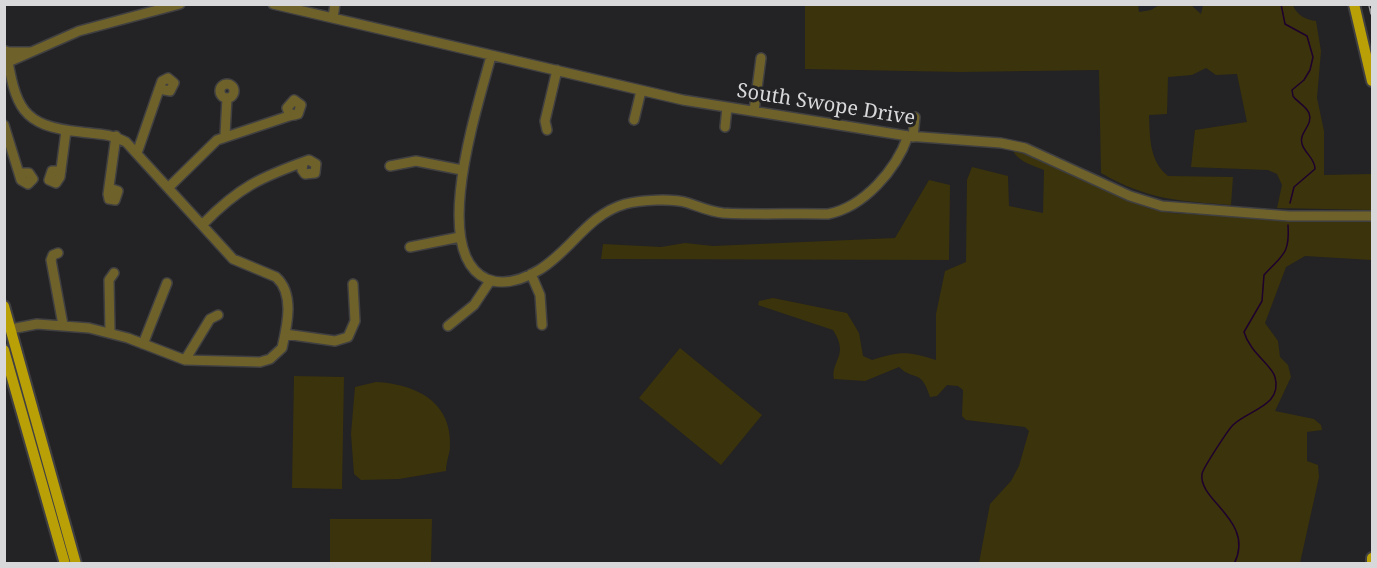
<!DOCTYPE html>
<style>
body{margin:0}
#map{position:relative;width:1377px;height:568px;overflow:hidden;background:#232224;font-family:"Noto Serif",serif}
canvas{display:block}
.frame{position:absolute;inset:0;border:6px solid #d8d7d9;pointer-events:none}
</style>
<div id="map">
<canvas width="1377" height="568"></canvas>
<div class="frame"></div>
</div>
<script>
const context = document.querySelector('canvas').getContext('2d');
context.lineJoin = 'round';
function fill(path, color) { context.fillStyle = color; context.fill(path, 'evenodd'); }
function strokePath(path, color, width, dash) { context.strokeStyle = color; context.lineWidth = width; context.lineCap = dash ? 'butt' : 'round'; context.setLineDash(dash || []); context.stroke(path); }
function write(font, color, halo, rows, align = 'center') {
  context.font = font + ' "Noto Serif",serif'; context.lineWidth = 6; context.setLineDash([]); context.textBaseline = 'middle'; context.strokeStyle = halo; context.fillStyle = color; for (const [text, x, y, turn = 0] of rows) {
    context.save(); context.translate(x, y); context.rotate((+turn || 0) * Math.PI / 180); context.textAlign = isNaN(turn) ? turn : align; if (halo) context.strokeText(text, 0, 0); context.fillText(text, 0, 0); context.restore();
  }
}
fill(new Path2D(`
 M1138,4L1139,12L1151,10L1159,5H1191L1201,14L1203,5H1293C1296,15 1307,20 1316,21L1321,51L1317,98L1324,131V175L1372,174V210L1277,208L1282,185L1277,174L1268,170L1191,167L1195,130L1247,122L1237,74L1216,75L1206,68L1192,75L1168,77L1167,114L1149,115C1150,137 1149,161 1168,176L1233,177L1231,205C1179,201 1148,200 1101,173L1099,70L960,72L805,69V5Z
 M1012,148L1030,153L1148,208L1171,213L1278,219L1372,220V260L1305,256L1286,267L1265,323L1278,341L1280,357L1288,365L1291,377L1275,411L1314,419L1321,425L1322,430L1307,432V461L1318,465L1319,477L1300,563H979L990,504L1011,481L1019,466L1029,431L1025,427L966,420L962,416L963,390L958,386L947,385L937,396L930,397C921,368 915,382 899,367L865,381L834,379C830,361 850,356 833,330L758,305L759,301L773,298L847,313L859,333L863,356L872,360C900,351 908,351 936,360V314L945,271L966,262L967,180L972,167L1008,176L1009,206L1043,213L1044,170C1032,165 1016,161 1012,148Z
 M929,180L950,185L949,260L601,259L603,244L661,247L685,243L713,246L895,238Z
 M680,348L762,415L721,465L639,398Z
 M294,376L344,377L342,489L292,488Z
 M376,382C416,384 453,402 450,448C449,456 446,463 446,471L399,479L361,480L354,474L351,434L355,387Z
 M330,519H432L431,563H330Z`), '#3b330c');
strokePath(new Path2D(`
 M1281,4L1285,24L1307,36L1313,57L1310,70L1304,80L1292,90L1293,96C1297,102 1306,106 1309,113C1314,125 1298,133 1302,144C1305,154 1315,158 1315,169L1294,187L1290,203
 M1234,564C1256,521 1198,501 1202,474C1203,468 1228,430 1233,425C1248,410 1283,406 1275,377C1272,365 1250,353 1244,332L1262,301L1264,275C1282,255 1290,255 1288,225`), '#1e012d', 1.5);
const minor = new Path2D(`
 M273,4L683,100L908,136L1001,143L1025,148L1130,196L1162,206L1289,216H1372
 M333,18L335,4
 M6,51C16,107 20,126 81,132C98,134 112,134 126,142L233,259L276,277C295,294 287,326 282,348L270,359L260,362L185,360L128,338L89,328L37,324L11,329
 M4,52H30
 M491,56C479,103 428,253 487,279C504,286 524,279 539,270C571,251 587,215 625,204C641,200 672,198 688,203C700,207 711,212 723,213C758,215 794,213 828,214C864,207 896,170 908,136
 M4,64L79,31L180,4
 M220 91a7 7 0 1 1 14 0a7 7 0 1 1-14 0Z
 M754,111L761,58
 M634,120L641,91
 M4,125L21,180L28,184L33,179L29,173H20
 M725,127L727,108
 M547,130L545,121L557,70
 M225,135L227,98
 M913,137L915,117
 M137,153L156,98L162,81L168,78L174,83L170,91L159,89
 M390,166L416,161L462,170
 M61,171H52L49,180L56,183L60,177L66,131
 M169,187L217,140L289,116L298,114L301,105L294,100L287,108L289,113L295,115
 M109,188L118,191L115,200L109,199L108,194L116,136
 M203,224C239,187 261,177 309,160L316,164L315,173L305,174L302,170L303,163
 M410,247L460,237
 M58,253L53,255L51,260L63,325
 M531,274L540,295L542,325
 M448,326L474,305L490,281
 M110,332L109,280L114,273
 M285,334L335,341L348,337L355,321L353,284
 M143,344L167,283
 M185,360L210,319L218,315`);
const major = new Path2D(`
 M1354,4L1372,81
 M4,306L76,564
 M4,350L65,564
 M1372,564V558`);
strokePath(minor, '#403f41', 12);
strokePath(major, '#403f41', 14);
strokePath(minor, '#6e622a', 9);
strokePath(major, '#baa007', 10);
const rail = new Path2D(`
 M1370,4L1372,13`);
strokePath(rail, '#979698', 4);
strokePath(rail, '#232224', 1.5, [4.5]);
write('20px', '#d8d7d9', '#232224', [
 ["South Swope Drive",826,105,9]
]);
</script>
